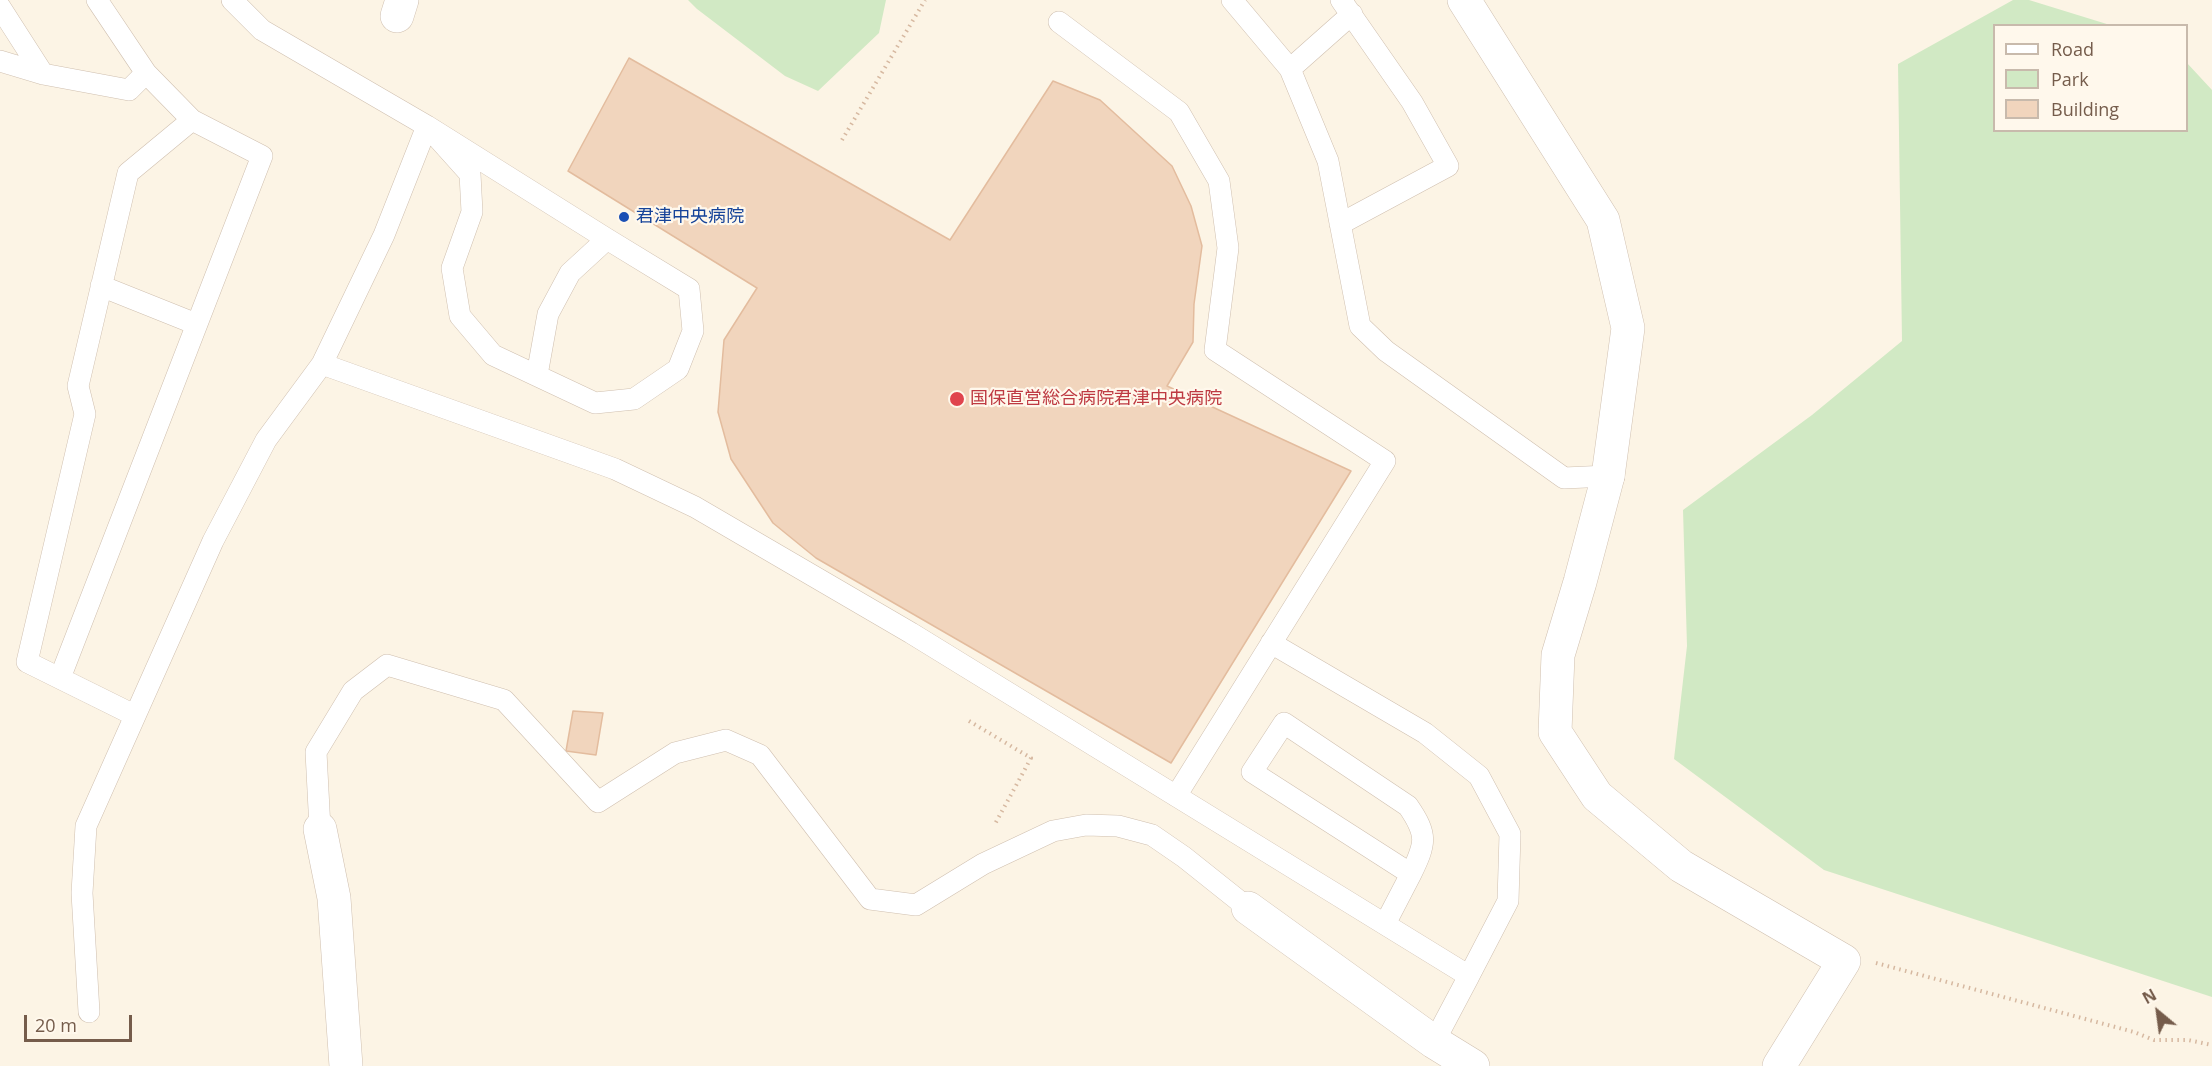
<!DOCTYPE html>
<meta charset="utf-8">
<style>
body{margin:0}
#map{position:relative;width:2212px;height:1066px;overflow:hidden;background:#fcf4e5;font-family:"Open Sans",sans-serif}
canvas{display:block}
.legend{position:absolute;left:1993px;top:24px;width:195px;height:108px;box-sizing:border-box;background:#fff8ec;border:2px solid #c8baac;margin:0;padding:8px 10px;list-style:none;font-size:18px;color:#755c4b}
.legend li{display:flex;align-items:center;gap:12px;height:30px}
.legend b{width:30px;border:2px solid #c8baac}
.north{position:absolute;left:2128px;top:982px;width:60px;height:60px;-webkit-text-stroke:4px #fff8ec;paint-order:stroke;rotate:331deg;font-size:16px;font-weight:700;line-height:24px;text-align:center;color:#755c4b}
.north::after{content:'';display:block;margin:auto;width:21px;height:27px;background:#755c4b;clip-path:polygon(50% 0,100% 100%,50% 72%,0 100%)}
.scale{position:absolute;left:24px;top:1015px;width:108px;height:27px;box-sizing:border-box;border:3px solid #755c4b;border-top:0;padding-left:8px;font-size:18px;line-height:21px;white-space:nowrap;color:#755c4b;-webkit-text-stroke:4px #fff8ec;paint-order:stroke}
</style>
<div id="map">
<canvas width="2212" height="1066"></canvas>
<ul class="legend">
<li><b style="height:8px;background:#fff"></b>Road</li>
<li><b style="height:16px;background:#d1e9c4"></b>Park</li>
<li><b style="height:16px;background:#f1d5bd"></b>Building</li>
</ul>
<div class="north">N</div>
<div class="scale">20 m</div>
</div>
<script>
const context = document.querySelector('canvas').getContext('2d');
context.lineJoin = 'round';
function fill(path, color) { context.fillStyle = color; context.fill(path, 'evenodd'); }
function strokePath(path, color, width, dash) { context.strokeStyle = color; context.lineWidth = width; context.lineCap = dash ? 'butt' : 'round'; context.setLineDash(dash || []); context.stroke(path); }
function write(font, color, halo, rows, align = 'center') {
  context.font = font + ' "Open Sans","Noto Sans JP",sans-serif'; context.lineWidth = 4.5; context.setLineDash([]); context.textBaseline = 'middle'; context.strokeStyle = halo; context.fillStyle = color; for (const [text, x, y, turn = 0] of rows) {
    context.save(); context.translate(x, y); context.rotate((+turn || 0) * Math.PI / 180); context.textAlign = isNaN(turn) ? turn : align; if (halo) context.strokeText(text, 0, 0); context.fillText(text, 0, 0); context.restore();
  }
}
fill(new Path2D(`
 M688,0H886L879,33L818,91L785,76L697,9Z
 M2013,0H2029L2110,25L1994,26V130H2186L2187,63L2212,90V997L1824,870L1674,759L1687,646L1683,510L1812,415L1902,341L1898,64Z`), '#d1e9c4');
const building = new Path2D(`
 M629,58L950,240L1053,81L1100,100L1172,166L1191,206L1202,246L1194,304L1193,342L1167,386L1351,471L1171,763L816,558L773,523L731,459L718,412L724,340L757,288L568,171Z
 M573,711L603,713L596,755L566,751Z`);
fill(building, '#f1d5bd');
strokePath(building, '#e3bc9e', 1.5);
const service = new Path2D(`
 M97,0L146,73L192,120
 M232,0L262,30L427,126L607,239L689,289L693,331L678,369L634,399L595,403L493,355L460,316L452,268L472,212L470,174L427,126
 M1232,0L1290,69L1328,161L1360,326L1386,351L1564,478L1608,476
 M0,7L43,74
 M1059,22L1179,112L1219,181L1228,248L1215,350L1385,461L1176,796
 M0,61L43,74L129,90L146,73
 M1290,69L1352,14
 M427,126L384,235L322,364L615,469L695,507L911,633L1469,976L1434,1042
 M1340,224L1448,166L1412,102L1341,0
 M101,286L196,324
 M537,375L548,314L570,273L607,239
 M1271,643L1425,733L1479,776L1510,834L1508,901L1469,976
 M60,678L262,156L192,120L128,173L78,386L85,414L27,662L134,715
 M320,829L316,752L353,691L387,665L504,700L598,802L675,753L726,740L760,755L870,899L916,905L983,864L1053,831L1086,825L1118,826L1152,835L1184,857L1248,908
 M1385,924L1411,874L1252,772L1284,723L1408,806C1428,835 1426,843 1411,874
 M89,1012L82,893L86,826L213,541L266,440L322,364`);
const minor = new Path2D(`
 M397,16L402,0
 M1608,476L1580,582L1558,655L1555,732L1597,796L1681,866L1844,961L1779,1066
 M320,829L334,898L346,1066
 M1248,908L1434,1042L1473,1066`);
const tertiary = new Path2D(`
 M1464,0L1603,220L1628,328L1608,476`);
strokePath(service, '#cfbfaf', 22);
strokePath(minor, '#cfbfaf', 34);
strokePath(tertiary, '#cfbfaf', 34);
strokePath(new Path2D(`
 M842,140L925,0
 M969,721L1031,758L995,824
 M1876,963L2134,1032L2154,1040H2188L2212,1045`), '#d6b8a0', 4, [1.5, 4.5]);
strokePath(service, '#fff', 21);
strokePath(minor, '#fff', 33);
strokePath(tertiary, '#fff', 33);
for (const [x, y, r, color] of [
 [624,217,6,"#1a4fb4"],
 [957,399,8,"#e0444e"]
]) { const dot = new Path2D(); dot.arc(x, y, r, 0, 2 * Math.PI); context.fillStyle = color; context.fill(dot); strokePath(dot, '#fff8ec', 2); }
write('18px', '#164399', '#fff8ec', [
 ["君津中央病院",636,217]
], 'left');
write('18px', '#be3a42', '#fff8ec', [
 ["国保直営総合病院君津中央病院",970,399]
], 'left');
</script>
